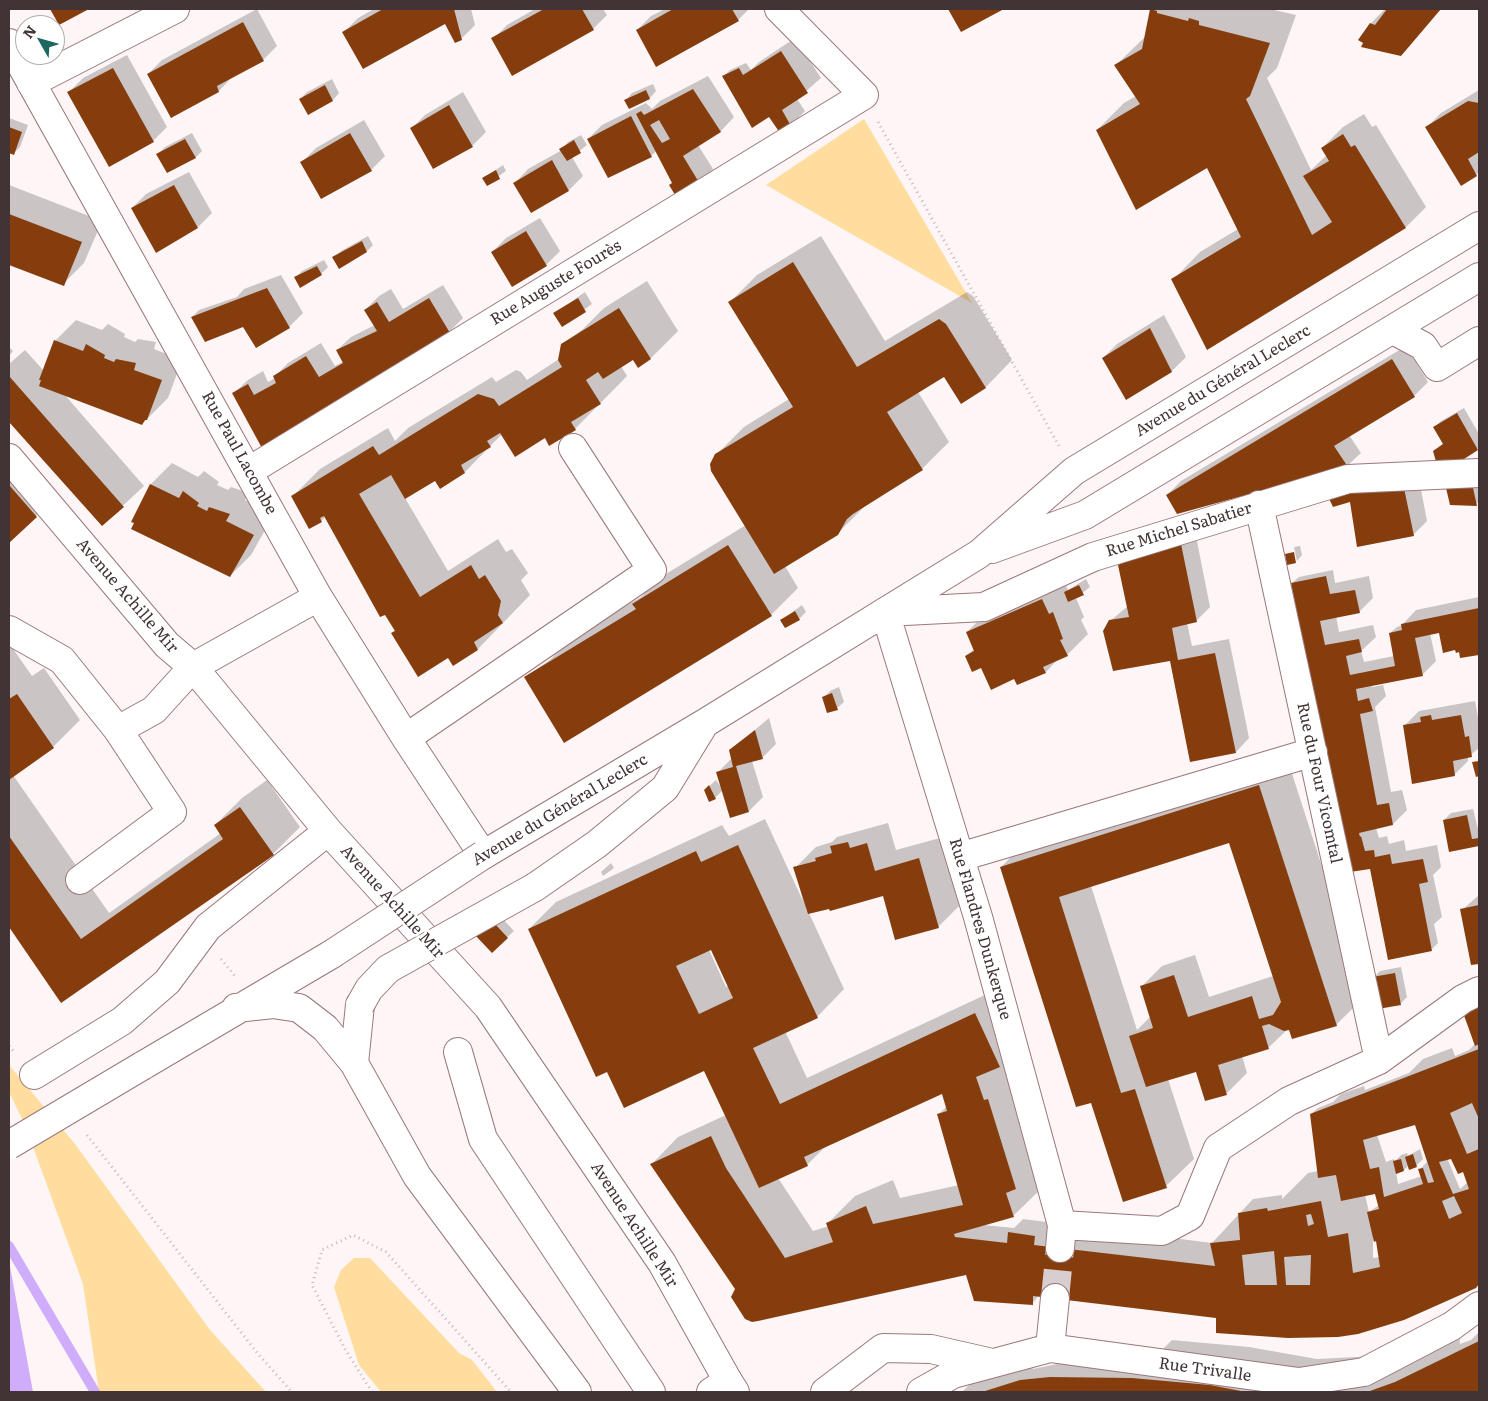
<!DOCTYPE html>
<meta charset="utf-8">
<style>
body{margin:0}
#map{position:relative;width:1488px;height:1401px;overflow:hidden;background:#fdf5f6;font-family:Literata,serif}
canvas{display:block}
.frame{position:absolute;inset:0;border:10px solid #423334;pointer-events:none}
.north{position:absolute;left:15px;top:15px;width:50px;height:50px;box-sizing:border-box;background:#fff;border:1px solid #b3adae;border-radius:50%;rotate:308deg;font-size:14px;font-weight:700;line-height:20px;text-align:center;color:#423334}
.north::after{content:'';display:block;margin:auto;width:18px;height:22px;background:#1c6761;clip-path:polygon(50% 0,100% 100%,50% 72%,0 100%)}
</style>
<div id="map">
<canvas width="1488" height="1401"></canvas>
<div class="frame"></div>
<div class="north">N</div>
</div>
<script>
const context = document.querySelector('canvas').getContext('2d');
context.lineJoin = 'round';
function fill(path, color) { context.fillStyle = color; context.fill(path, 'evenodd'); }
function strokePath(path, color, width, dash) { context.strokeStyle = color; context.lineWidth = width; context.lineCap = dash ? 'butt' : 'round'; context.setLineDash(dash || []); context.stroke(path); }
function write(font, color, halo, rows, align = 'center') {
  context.font = font + ' Literata,serif'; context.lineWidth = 5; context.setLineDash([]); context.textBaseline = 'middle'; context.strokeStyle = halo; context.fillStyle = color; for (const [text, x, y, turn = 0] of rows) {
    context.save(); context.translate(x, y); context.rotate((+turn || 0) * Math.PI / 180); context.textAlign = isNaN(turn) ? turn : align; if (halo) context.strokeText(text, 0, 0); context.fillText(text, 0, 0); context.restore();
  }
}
fill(new Path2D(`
 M864,119L972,303L766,185Z
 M9,1065L75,1144L210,1330L266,1392H99L83,1284L25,1125L9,1092Z
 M354,1258H370L459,1353L472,1360L497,1392H381L359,1365L334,1287L341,1270Z`), '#ffdd9e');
fill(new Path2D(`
 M9,1261L33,1392H9Z`), '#cfadfb');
fill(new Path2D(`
 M257,9L277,46L263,60L232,77L219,91L148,74L162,60Z
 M374,9H471L475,25L461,39L445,23L344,32L358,18Z
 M535,9H603L607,15L593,29L493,39L507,25Z
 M665,9H749L738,20L637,30L651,16Z
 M949,9H1001L961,31Z
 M1152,9H1270L1296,15L1277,68L1267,78L1311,170L1327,155L1322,148L1343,127L1364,114L1372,127L1376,125L1426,207L1405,228L1173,280L1200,252L1238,229L1207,167L1097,130L1124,103L1136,96L1116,65L1146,36Z
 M1385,9L1387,11L1388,9H1439L1400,55L1371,23Z
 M795,38L821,78L797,99L805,111L791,125L770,115L724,76L730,70L746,63L751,70L759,62Z
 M127,55L167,127L153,141L69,92L83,78Z
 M708,76L734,117L721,131L698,145L713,169L700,183L673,182L656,151L651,156L609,177L588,139L602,125L646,103L652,109L660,101Z
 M332,79L339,93L333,100L308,113L300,99L307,92Z
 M653,84L656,91L650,98L626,100L632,93Z
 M1479,90V172L1476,175L1427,127L1441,113Z
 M463,92L486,132L472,146L411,129L425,115Z
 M9,118L28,125L20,147L14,153L9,152Z
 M364,120L385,156L371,170L302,162L316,148Z
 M192,133L202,151L196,157L167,172L158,154L165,147Z
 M581,135L587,145L572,157L583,176L569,190L532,212L515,183L528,169L562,150L568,142Z
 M503,165L506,171L487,184L484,178Z
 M189,172L212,213L198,227L156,251L132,208L146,194Z
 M9,185L102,221L84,263L63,284L9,263Z
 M540,218L560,251L546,265L512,285L492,252L506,238Z
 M368,236L373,245L367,251L334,258L341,251Z
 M821,236L885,341L967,292L973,296L1012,360L985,388L945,375L918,392L949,442L922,469L865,506L837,534L785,566L798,588L771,615L525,677L550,660L570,639L641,597L661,577L746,525L716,455L744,427L789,399L730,302L757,275Z
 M324,260L328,267L321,274L300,286L295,278L302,271Z
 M281,275L303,313L289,327L244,326L192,317L199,310L237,297L244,289Z
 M647,281L678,331L651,358L638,366L634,359L621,366L627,376L575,429L545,437L502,434L465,472L440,487L435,479L405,498L448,571L498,539L506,552L512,549L528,573L521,580L530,595L478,649L453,664L448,656L392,633L396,629L326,516L321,521L292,497L320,469L388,428L395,441L408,428L492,377L496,382L516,370L521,372L527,380L559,359L563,344L583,329L604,308Z
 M443,285L463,318L449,332L359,391L264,448L234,393L248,380L263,371L268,382L275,378L274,377L288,363L321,343L335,366L344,361L337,350L351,337L375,325L365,310L379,296L391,289L403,309Z
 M585,292L592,304L562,325L555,313Z
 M1164,315L1186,357L1172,371L1126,398L1103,358L1117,344Z
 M76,320L102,330L108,324L125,334L124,337L135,342L138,339L156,342L154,349L182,360L168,398L142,424L64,394L144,486L102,525L9,420V364L25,350L44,371L55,341Z
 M1406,346L1428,382L1414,396L1349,435L1361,453L1347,466L1167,495L1181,481Z
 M9,347L13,351L9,356Z
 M1464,408L1479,434V448L1434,452L1444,443L1434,428L1441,421Z
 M9,462L57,496L9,541Z
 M172,463L198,477L204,471L219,482L217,485L228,490L231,487L249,493L245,500L274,514L251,555L230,576L133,521L151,484Z
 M1418,474L1427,521L1413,535L1351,500Z
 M1479,482V501L1476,504L1448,488Z
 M1194,526L1210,607L1196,621L1187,623L1192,646L1229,639L1249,738L1236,752L1171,660L1110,621L1128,606L1119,566L1133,552Z
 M1300,546L1302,555L1297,561L1294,547Z
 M1333,570L1335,583L1369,576L1373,598L1359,612L1336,616L1339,632L1373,625L1376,637L1361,651L1364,662L1394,656L1390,633L1397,627L1402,625L1416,610L1479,597V654L1461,657L1460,650L1440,631L1430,633L1436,661L1422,675L1371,685L1372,687L1383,685L1386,696L1375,707L1391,792L1402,790L1407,810L1393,824L1376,828L1379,838L1387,836L1389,844L1404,840L1406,851L1437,845L1441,867L1433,875L1442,917L1434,924L1438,943L1432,949L1371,867L1351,870L1292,583L1299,577Z
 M1063,579L1068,590L1086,579L1090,587L1076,598L1084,617L1081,620L1088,634L1067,655L1059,658L1046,672L1018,684L1015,677L982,666L966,656L974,649L967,632L988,611Z
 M802,605L806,612L799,619L782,620Z
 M9,643L32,676L44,668L80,720L53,747L13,775L109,913L221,833L215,825L242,798L267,780L300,827L273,854L62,1002L9,925Z
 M839,687L844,702L837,708L823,698L830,691Z
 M1475,701L1479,723V748L1468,757V761L1454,775L1405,725L1419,711Z
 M769,718L776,744L762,758L752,761L763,797L749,811L718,772L732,758L730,751Z
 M1287,758L1364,997L1336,1025L1288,1029L1268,1048L1242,1056L1247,1073L1227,1093L1197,1070L1168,1079L1194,1159L1166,1186L1092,1101L1001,867L1028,840ZM1230,842L1273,976L1209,997L1195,955L1162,966L1141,987L1151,1016L1137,1030L1091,886Z
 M716,780L723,790L715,798L705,790Z
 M1473,809L1479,833V845L1450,851L1444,820L1451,813Z
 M765,819L803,901L795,868L816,847L832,842L837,837L888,823L896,850L940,838L959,906L938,927L884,895L809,913L844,989L817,1017L785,1031L807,1078L1002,987L1026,1039L1006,1059L1041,1189L1013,1216L983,1225L1014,1228L1023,1219L1212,1243L1253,1199L1282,1195V1199L1308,1173L1318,1171L1311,1114L1318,1108L1333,1102L1341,1094L1364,1086L1365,1090L1409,1073L1423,1059L1452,1048L1455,1056L1469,1050L1475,1044L1479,993V1283L1475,1287L1217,1317L1039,1295L1032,1304L967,1273L736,1289L651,1165L678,1137L726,1115L704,1069L607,1070L529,929L556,902L722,825L729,836ZM711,949L729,986L726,987L709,950ZM943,1092L947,1106L939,1114L959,1185L900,1198L893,1180L855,1196L828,1223L829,1226L813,1231L778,1178L807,1165L826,1146ZM1415,1123L1427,1162L1420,1169L1422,1176L1398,1184L1396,1172L1404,1170L1409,1165L1416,1166L1423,1159L1420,1149L1408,1156L1407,1153L1401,1155L1394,1162V1159L1386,1162L1377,1135ZM1451,1157L1463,1171L1468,1182L1460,1189L1447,1158ZM1376,1193L1379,1205L1369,1212L1365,1195ZM1373,1231L1377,1240L1380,1257L1373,1258Z
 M611,863L614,868L603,876L601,872Z
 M1479,895V962L1472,964L1462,910Z
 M502,918L514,931L492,951L477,935Z
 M1401,967L1407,997L1401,1003L1373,978L1380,971Z
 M1459,1332L1460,1344L1471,1340L1479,1332V1392H962L975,1379L1029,1350L1033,1369L1057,1364H1148L1172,1340L1249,1347L1317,1359L1395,1355Z`), '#0003');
strokePath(new Path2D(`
 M9,1246L95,1392`), '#cfadfb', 10);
fill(new Path2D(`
 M50,9H89L59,25Z
 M383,9H454L462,40L455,43L445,24L363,69L342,32Z
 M544,9H582L594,30L512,76L491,38Z
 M673,9H732L739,21L656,67L636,30Z
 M948,9H1004L961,32Z
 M1150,9L1157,11V13L1188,21L1189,18L1199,21V25L1270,43L1250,96L1246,99L1312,235L1332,222L1303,176L1329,161L1321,148L1343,134L1351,147L1355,145L1406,228L1207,350L1171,279L1241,237L1207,168L1136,210L1096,130L1140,104L1114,65L1142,49Z
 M1387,9H1441L1401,56L1361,47L1363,43L1358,40L1370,23L1375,25Z
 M243,22L264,61L217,86L219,92L171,118L147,74Z
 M781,51L808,93L782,110L791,126L780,133L769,117L752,128L722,76L739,68L743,75Z
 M113,68L154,142L109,167L67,92Z
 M325,85L333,101L308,115L299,99Z
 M693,89L721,132L683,156L700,184L677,198L669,185L672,183L636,114L641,111L644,115ZM659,120L670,139L662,143L650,125Z
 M646,90L650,99L629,109L624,100Z
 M1468,101L1479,103V152L1468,159L1477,176L1461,186L1425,127Z
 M449,105L473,147L433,169L410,128Z
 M631,116L652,157L608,178L587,139Z
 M9,127L22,132L14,155L9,153Z
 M350,133L372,171L321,199L300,162Z
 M185,139L196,158L167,173L156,154Z
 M574,140L581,153L567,161L559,149Z
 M552,160L569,191L531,213L513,183Z
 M496,170L500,179L487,186L482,178Z
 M174,185L198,228L156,253L131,208Z
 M9,214L82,242L64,286L9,265Z
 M526,231L547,266L512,287L491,252Z
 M362,241L367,252L339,269L332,257Z
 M793,262L857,367L939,319L946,324L986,388L961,404L944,377L887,412L923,470L853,514L847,519L838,535L774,574L711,471L710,464L715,454L793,407L728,302Z
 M317,266L322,275L300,288L294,277Z
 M267,288L290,328L256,348L243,327L205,342L191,317Z
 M429,298L450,333L263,450L232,393L248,384L254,395L276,383L273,376L306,356L319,377L343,363L336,350L377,331L364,310L377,302L389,322Z
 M578,298L586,312L562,327L553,313Z
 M619,308L651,359L638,368L633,360L603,379L598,372L586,380L601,404L571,422L576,430L549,446L545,438L515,457L500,433L487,441L491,447L461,465L465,473L440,489L435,481L405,499L391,475L359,494L420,597L471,565L479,579L485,575L501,601L498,615L503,623L474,642L478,650L453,666L448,658L418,677L391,633L395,631L385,615L380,617L324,516L320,518L322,522L309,529L291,496L373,446L379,455L478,394L494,399L499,406L562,367L558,360L561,344Z
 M1150,328L1172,372L1126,400L1102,358Z
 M54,340L83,351L86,344L105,355L104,358L114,362L116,359L136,363L134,370L162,380L147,420H145L142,425L39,386L41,380H39Z
 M1392,359L1415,397L1334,446L1348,467L1177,514L1166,495Z
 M9,376L124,507L102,526L9,422Z
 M1457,413L1478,450L1461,461L1437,465L1433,451L1443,444L1433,427Z
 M150,484L179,498L183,491L199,503L197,506L207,511L209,507L230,514L226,521L254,535L230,577L131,529L134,523L131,522Z
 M9,485L37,517L9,543Z
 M1404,488L1414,536L1357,547L1350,502L1333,507L1327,494Z
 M1446,488H1473L1477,506L1450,505Z
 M1180,539L1197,622L1172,628L1178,660L1215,653L1236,753L1190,762L1170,661L1113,671L1103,631L1109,620L1129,617L1118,565Z
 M728,545L772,616L564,743L524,677L636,609L632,604Z
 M1294,552L1296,563L1287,565L1285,554Z
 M1326,576L1330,594L1355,590L1360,613L1320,621L1325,645L1359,639L1362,652L1346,656L1350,675L1395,666L1389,633L1402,630L1401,624L1479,608V655L1460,658L1459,652L1456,653L1455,650L1443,653L1439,633L1415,638L1423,676L1356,689L1358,701L1369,698L1373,711L1360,714L1377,805L1389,803L1393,825L1359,833L1360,837L1361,836L1365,851L1374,850L1375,857L1390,854L1392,864L1423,859L1428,882L1419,884L1432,951L1388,960L1370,869L1350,872L1291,583Z
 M1079,585L1084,595L1068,602L1064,592Z
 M1042,599L1049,614L1053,612L1063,639L1060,640L1068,656L1043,667L1046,673L1017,685L1014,679L991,690L981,668L972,672L965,656L974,651L966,632Z
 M795,611L800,620L785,628L780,620Z
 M832,693L838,710L827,713L822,697Z
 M17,694L54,748L9,780V699Z
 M1431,715L1432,720L1461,715L1465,737L1469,736L1472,757L1453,761L1455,776L1412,784L1403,725L1421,722L1420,717Z
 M755,730L763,759L736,766L749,812L730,818L716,772L733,767L729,750Z
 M1479,761V776L1476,777L1472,762Z
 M709,785L716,799L709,802L704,790Z
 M1259,785L1337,1026L1292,1039L1289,1030L1284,1031L1269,1024L1262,1026L1269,1049L1218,1065L1227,1095L1205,1101L1196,1072L1146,1087L1129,1036L1153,1028L1140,986L1174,975L1188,1017L1252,996L1259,1019L1273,1015L1281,1002L1229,843L1059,897L1121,1093L1135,1089L1167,1188L1123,1202L1091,1103L1076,1107L1000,867Z
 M240,807L274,855L61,1003L9,927V836L81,939L223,839L214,825Z
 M1467,815L1472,839L1479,838V846L1449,852L1443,820Z
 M848,842L850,848L867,843L875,871L919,858L939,928L895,940L883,896L830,911L829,909L808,914L793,867L816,861L815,858L832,853L830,846Z
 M738,845L818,1018L753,1048L780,1104L975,1013L1000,1067L976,1077L984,1100L988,1099L1016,1189L1006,1193L1014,1217L954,1234L955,1237L1007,1243L1008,1232L1035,1236L1034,1245L1215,1266L1210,1243L1240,1240L1238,1213L1267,1208L1268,1211L1321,1201L1328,1237L1348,1233L1353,1273L1380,1267L1376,1241L1374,1242L1367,1212L1379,1209L1375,1194L1341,1201L1336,1175L1318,1178L1310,1114L1479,1049V1119L1472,1103L1450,1113L1467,1154L1479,1149V1284L1476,1288L1404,1320L1358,1334L1338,1337L1288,1338L1216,1333V1318L1033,1296V1305L974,1301L966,1275L758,1321L752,1322L745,1319L731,1297L735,1289L650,1164L711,1136L726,1168L785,1258L833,1242L826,1223L866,1206L873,1224L963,1205L937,1114L947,1111L942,1094L804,1157L808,1166L759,1188L704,1071L624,1108L607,1072L596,1077L528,929L696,851L701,862ZM711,950L733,998L699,1014L676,966ZM1415,1125L1434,1182L1428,1183L1423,1168L1418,1169L1423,1184L1384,1197L1379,1167L1370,1169L1363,1140ZM1451,1159L1458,1174L1463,1172L1469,1189L1453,1194L1439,1162ZM1454,1196L1462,1213L1449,1219L1442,1201ZM1311,1214L1314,1224L1308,1226L1306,1215ZM1274,1251L1277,1285H1245L1242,1255ZM1311,1255L1310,1285H1286L1284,1257Z
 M1479,905V964L1471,965L1460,909Z
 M495,924L508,938L492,953L475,935Z
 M1395,973L1401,1005L1378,1009L1372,977Z
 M1479,999V1044L1475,1046L1461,1007Z
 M1413,1154L1417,1167L1409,1170L1405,1157Z
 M1401,1159L1404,1171L1396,1174L1393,1161Z
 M1479,1341V1392H1367L1395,1382Z
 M1050,1377L1132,1378L1210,1385L1241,1391L982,1392L1020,1380Z`), '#863d0d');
strokePath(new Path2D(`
 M1055,1298L1060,1248`), '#d8cecf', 28, [28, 14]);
const minor = new Path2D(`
 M9,43L318,597L406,738L483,855
 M31,83L175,9
 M1393,330L1423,346L1437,367L1479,341
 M9,458L167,645L193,667L328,831L488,1007L662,1263L728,1381
 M249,471L864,95L779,9
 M1259,505L1379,1060
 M9,630L62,660L118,730
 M406,738L652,570L573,448
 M960,857L1313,752
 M80,880L172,812L118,730L154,710L193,667L318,597
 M458,1052L483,1139L651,1392
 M34,1075L122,1021L167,982L208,927L328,831
 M1062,1225L1162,1231L1190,1216L1218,1148L1289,1101L1379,1060L1463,999L1479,991
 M1060,1248L1062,1225L978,917L885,612L984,607L1093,557L1348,479L1479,473
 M1050,1348L1055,1298
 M825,1392L883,1348L931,1349L988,1362
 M921,1392L953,1374L1050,1348L1299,1382L1364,1372L1452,1326L1479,1306`);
const major = new Path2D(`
 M992,549L1085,515L1479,277
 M483,855L705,723L979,554L1074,471L1479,226
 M535,887L597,844L665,788L703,726
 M236,1008L273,1004L299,1008L325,1028L354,1063L417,1176L577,1392
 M354,1063L360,1005
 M142,1066L332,954
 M711,1392L728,1381L735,1392`);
strokePath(minor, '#9a787a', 30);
strokePath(major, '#9a787a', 30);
strokePath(new Path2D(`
 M878,122L1059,446
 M221,959L235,976
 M9,1046L15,1053
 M87,1135L258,1354L292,1392
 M372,1392L345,1349L312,1285L322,1250L353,1235L386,1252L511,1392`), '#c3b9ba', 3, [1, 4]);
strokePath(minor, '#fff', 28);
strokePath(major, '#fff', 28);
const majorBridge = new Path2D(`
 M332,954L483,855
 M360,1005L369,989L388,969L535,887
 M9,1145L142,1066`);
strokePath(majorBridge, '#9a787a', 30, []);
strokePath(majorBridge, '#fff', 28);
write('16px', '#423334', '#fff', [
 ["Rue Auguste Fourès",556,283,-31],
 ["Avenue du Général Leclerc",1223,381,-31],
 ["Rue Paul Lacombe",239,453,61],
 ["Rue Michel Sabatier",1179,530,-17],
 ["Avenue Achille Mir",127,596,49],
 ["Rue du Four Vicomtal",1319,783,78],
 ["Avenue du Général Leclerc",560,810,-31],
 ["Avenue Achille Mir",392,902,48],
 ["Rue Flandres Dunkerque",980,929,74],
 ["Avenue Achille Mir",634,1225,57],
 ["Rue Trivalle",1205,1370,8]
]);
</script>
